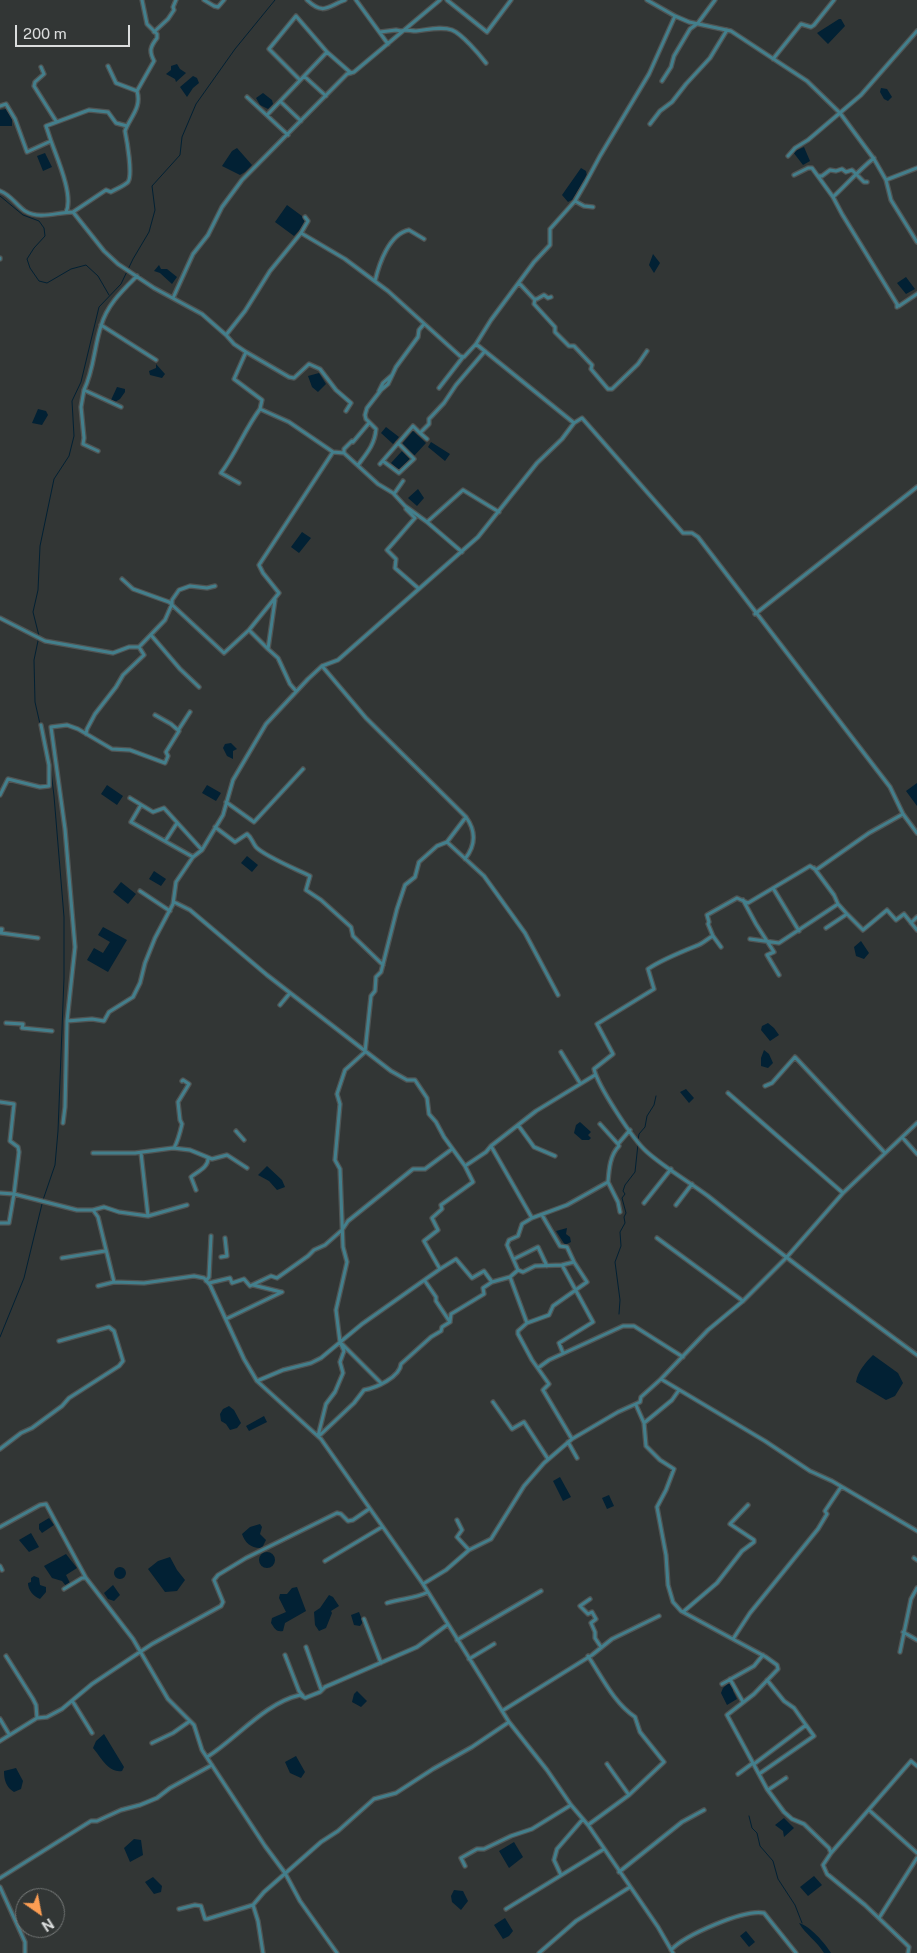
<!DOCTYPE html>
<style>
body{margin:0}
#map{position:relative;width:917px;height:1953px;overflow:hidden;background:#323635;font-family:"Public Sans",sans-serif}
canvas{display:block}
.north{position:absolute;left:15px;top:1888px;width:50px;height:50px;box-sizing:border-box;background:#323635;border:1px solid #767978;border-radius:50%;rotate:147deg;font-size:14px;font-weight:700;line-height:20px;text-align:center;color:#dbdddd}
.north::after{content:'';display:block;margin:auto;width:18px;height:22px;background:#fc9d53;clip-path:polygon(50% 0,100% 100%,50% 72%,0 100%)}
.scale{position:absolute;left:15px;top:25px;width:115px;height:22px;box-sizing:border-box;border:2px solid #dbdddd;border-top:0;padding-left:6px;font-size:15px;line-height:18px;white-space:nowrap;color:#dbdddd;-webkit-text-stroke:4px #323635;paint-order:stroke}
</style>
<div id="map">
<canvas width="917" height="1953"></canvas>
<div class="north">N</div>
<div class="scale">200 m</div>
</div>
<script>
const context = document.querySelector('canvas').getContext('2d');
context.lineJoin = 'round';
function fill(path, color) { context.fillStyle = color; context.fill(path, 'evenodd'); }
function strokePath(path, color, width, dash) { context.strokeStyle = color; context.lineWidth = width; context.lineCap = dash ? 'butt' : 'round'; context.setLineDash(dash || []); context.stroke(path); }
fill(new Path2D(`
 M839,19H841L845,26L828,44L817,33Z
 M177,64L180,69L186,73L176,82L175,79L166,74L171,70V66Z
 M193,76L197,78L199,83L193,88L187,97L180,87Z
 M881,88L887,89L892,97L888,101L884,99L880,92Z
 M263,93L272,100L273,104L268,109L260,105L256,98Z
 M6,109L12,119V126H0V110Z
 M804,147L810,161L803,165L793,152Z
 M237,148L252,165L245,172L240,175L222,166L232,151Z
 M45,153L52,167L43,171L37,156Z
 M581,168L586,171L587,176L572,200L568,202L562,195Z
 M287,205L306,219V223L294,236L275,222Z
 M653,254L660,263L654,273L649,265Z
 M159,265L161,269H167L177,277L172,284L160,273L154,271Z
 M906,277L915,289L906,294L897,283Z
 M156,364L165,374L162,378L150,375L149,371L156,368Z
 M319,373L326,384L318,392L312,387L308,376Z
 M117,387L125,389V392L120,399L115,402L111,400Z
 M38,409L46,411L48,415L42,425L32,423Z
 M386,427L399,437L393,444L381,433Z
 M413,431L426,443L413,457L402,444Z
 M431,442L450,454L445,461L428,447Z
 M402,451L410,459L399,470L391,463Z
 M418,489L424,498L417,506L408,498Z
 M302,532L311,538L299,553L291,547Z
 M231,743L237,749L233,751V759L227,756L223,748L225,744Z
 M917,783V806L906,791Z
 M107,785L123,796L117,805L101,794Z
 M207,785L221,793L216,801L202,793Z
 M247,856L258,865L252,872L241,863Z
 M154,871L166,879L161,886L149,879Z
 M121,882L136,894L128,904L113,892Z
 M103,927L127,940L108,972L87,960L94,948L103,953L110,942L98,935Z
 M861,941L869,953L864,959L856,956L854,947Z
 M768,1023L774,1028L779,1035L770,1041L761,1030L762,1026Z
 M764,1050L769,1054L773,1063L768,1068L761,1066V1058Z
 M686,1089L694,1098L689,1103L680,1092Z
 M580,1122L591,1132L588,1135L591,1138L589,1140H582L574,1133L576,1125Z
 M267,1166L282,1180L285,1187L277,1190L269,1181L258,1175Z
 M567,1228L566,1234L570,1237L571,1242L565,1245L556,1231Z
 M873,1355L898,1373L903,1383L895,1396L886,1400L856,1382C858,1371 865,1363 873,1355Z
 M229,1406L234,1410L241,1423L237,1428L230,1430L226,1424L221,1421L220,1414L223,1409Z
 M264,1416L267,1422L249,1431L246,1426Z
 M560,1477L571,1497L563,1501L553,1481Z
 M609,1495L614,1506L607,1509L602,1498Z
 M49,1518L54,1525L42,1533L39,1529V1524Z
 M260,1524L262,1527L260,1534L266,1540L262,1548C252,1549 245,1543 242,1534L250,1527Z
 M31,1533L39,1547L29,1552L19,1540Z
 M259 1560a8 8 0 1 1 16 0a8 8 0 1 1-16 0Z
 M66,1554L77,1568L66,1575L70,1583L66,1586L62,1581L52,1578L44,1566Z
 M170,1557L177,1570L185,1580L177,1591L165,1592L148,1569L158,1561Z
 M114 1573a6 6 0 1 1 12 0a6 6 0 1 1-12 0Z
 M34,1576L39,1578L40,1585L46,1587V1592L40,1599C33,1596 28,1590 28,1583L31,1582V1578Z
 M113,1585L120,1595L114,1601L108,1599L104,1593Z
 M297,1587L306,1611L285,1623L283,1631C276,1632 275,1629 271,1623L272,1618L286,1612L279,1598L280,1594H287L292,1588Z
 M329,1595L333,1597L339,1606L331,1611L332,1613L326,1628L319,1631L315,1625L314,1612L320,1608Z
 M359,1612L363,1622L360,1626L354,1625L351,1615Z
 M729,1683L733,1688V1691L737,1699L727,1705L721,1693L723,1688Z
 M357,1691L367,1701L361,1707L352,1702L354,1694Z
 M104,1734L124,1767L122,1771C108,1773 101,1757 93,1748L96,1741Z
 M296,1756L305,1772L301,1778L290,1773L285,1762Z
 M16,1768L23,1781L21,1789L14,1792C6,1787 4,1780 4,1771Z
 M784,1818L794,1828L784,1837L783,1831L775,1825Z
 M134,1839L141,1840L143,1855L130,1862L124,1848Z
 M514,1842L523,1857L509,1868L499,1851Z
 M814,1876L822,1885L808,1896L800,1887Z
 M153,1877L162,1886L161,1892L154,1894L145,1882Z
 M454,1890L463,1891L468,1901L461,1910L452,1902L451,1896Z
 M505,1918L513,1931L509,1936L503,1939L494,1925Z
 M799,1923C810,1926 825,1943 831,1953H824C816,1940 806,1935 799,1923Z
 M746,1931L755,1942L749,1947L740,1936Z`), '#022134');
strokePath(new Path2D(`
 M0,196L23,215L39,221L44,228L45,236L34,248L27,259L30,268L39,281L47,283L71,269L86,265L98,276L109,295
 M40,724L35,702L34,660L39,636L33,612L38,590L40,546L54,479L69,456L74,436L72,401L81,382L99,307L121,284L133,259L149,232L155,210L152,186L180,155L182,137L196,104L235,49L275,0
 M638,1140L639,1134L645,1127L647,1116L654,1105L656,1096
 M43,1200L55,1165L58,1131L64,978V917L54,796L51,771
 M619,1314L620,1300L615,1262L621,1246L620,1232L625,1223L624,1217L626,1213L622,1198L625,1194L623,1191L625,1185L635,1172L638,1144
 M0,1337L24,1278L42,1204
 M749,1816L752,1828L757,1833L760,1846L773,1861L778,1879L795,1905L802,1923`), '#022134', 1);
const street = new Path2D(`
 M204,0L214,6L218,7L224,0
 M307,0C324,16 328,6 345,0
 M356,0L388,44
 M447,0L487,32L511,0
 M647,0L675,16
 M154,32L168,19L174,10L173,7L176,0
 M380,32L396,30L401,31C406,29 410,31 416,31C427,30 441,26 452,30C462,34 479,54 486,63
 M773,59L801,24L811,27L814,25L834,0
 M41,67L44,74L35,82L34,86L56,121
 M304,76L326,96
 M300,80L269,49L296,16L327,52L351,73
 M662,81L671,67L674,56L690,29L698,23L715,0
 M137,91L154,61C149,51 150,47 157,38V34L147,24L142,0
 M247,97L288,135
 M281,102L301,121
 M0,106L6,104L15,119L27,152L51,141L46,126L89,110L108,112L116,123L127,126
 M267,115L327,52
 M650,124L660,111L672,102L686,84L710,58L727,30
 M51,141C57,158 74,196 66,212
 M788,156L795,148L808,140L861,95L917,31
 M794,175L808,168H812L833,197L842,214L897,304V307
 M819,176H822L830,170L836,171L842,169L846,172L852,170L864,182H867
 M886,180L917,168
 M0,191C11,195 16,205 25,211C40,220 57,212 73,212L104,251L118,264L154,288L202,314L226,335L234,344L246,352L234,379L262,400L260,409L289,422L333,452L344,453L378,484L393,493L405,506L427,522L462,552
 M833,197C847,184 859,170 874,158
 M575,201L584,206L593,207
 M73,212L106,190L111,192C116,189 124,186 128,182C133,175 127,141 125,131C130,117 142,108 137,91L116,83L108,66
 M301,233L308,221L305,217
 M0,258V259
 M375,281C379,264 389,234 409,230L424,239
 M519,283L534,299H537L544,295L548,298L551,297
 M173,298L193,254L208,235L222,207L242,180L347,74L354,72L440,0
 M535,299L534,304L555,327V332L569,346H574L592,365L591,369L608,389H612L638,364L647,351
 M897,304L899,306L917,294
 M101,325L156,360
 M226,335L245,311L270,271L301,233L345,259L388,291L460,356L464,357L476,344
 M246,352L289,377L294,378L309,364L320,369L336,390L351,403L346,411
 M439,388L463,357
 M84,390L81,407L84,438L83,444L98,451
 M379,391L383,383L392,375
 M121,407L84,390C94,370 94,347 101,326C107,305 122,291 137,276
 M574,423L476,344L491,320L534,262L550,245V229L575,201L586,182L600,156L649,74L675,16L689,22L731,31L807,81L840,113L874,159L886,180L891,200L917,242
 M427,439L420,433L429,424V419L444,403L456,385L485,351
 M344,453V449L352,441L353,442L369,423
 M383,461L399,473L414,459L398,443
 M380,464L413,426L420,433
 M358,465C367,453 375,444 376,429L366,419L365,415L367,408L381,390L388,384L396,367L418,337L419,330L424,324
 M239,483L221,473C236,453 245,429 260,409
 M394,494L403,481
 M406,509L415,518C405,529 397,539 387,550L396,559L395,568L418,588
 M427,522L463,490L499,512
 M122,579L133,589L169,602L224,653L249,630
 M275,600L268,649L278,658L290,684L296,691
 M755,614L917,487
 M0,618L45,641L113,653L129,647H139
 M151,635L180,669L199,687
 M268,649L249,630L279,593L263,573L259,565L333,452
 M322,666L366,718L466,817C476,831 476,845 465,859
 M155,715L171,724L179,731L166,752L168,756L165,763L130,750L112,749L78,729L67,725L51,727L65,829L75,947L67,1021L92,1019L104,1021L109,1012L133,997L140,983L145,963L155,938L173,904L176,882L193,857L202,850
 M179,729L190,712
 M86,734L87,729L95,714L116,687L123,675L144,655L139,647L165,620L172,604V600L179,590L190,586L207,588L215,586
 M0,795L8,779L40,787L49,786V765L41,725
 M130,798L153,812L164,808L202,850L223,815L233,780L266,724L308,679L322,666L338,660L478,537L537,463L562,439L574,423L582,418L683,533H692L698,537L890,787L903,814L917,833
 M226,802L254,822L303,769
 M141,805L131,822L193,857
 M466,817L447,842L484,876L525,933L558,995
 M215,827L235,842L247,834C252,838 252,842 256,847C264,856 298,870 310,876L306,890L321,900L351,927L353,936L383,965
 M166,840L177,823
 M773,888L799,931
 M140,891L170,911
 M743,900L756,924L774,952L767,955L779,975
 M174,902L190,910L267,975L391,1071L407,1080H415L427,1098L429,1114L436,1122L444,1137L465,1166L486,1152L491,1146L536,1111L595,1075
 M847,914L863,930L887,910L896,920L904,914L917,930
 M911,923L917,917
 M826,928L847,914L838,904
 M0,929H2L1,933L38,938
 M713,936C708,938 703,944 696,946C681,952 661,960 648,969L654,989L597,1024L613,1054L594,1069C598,1086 633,1140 647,1152C665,1168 688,1181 708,1196C777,1251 846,1303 917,1355
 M750,939L779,943L838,904L834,895L814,868
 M721,947L713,936L708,924L709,922L707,915L737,898L748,903L810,866L816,870L869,833L903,814
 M280,1005L290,993
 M6,1023L23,1024L22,1028L52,1031
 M561,1052L580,1083
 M765,1086L772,1083L795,1057L885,1153
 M728,1093L843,1193
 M0,1102L14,1104L10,1141L18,1147L19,1152L14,1194L0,1193
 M63,1123L65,1107L67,1021
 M917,1123L843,1193L786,1258L743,1301L708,1330L661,1379L765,1441L810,1471L832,1481L917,1531
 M600,1124L618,1144L630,1130
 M518,1125L534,1147L555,1156
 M236,1131L244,1140
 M902,1137L917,1154
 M491,1146L532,1218L522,1224L518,1236L509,1240L507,1245L518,1270L510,1277L527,1323L518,1331V1334L532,1360L549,1384L543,1390L572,1439L618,1412L640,1402L641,1397L661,1379
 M174,1148C178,1141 180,1133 182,1124L180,1120L178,1102L189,1084L183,1080L182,1081
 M93,1153H135L173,1148L190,1150L212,1159L227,1155L247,1168
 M141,1153L148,1216
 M608,1182L618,1202L620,1212
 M196,1190L191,1177C197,1172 209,1167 208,1158
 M644,1203L671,1169
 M676,1205L692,1184
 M93,1210L98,1217L114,1282L144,1283L194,1276L204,1278L210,1285L244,1359L257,1381L283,1370L311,1363L321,1358L362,1324L440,1269L424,1241L438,1230L432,1218L442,1209L441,1205L473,1182L465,1166
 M542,1215L560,1246L567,1247L574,1262
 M532,1218L567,1205L608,1182C609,1169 610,1155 619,1146L618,1144
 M0,1223H9L14,1194L77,1210H93L104,1207L119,1212L148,1216L187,1205
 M657,1238L743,1301
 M221,1257L227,1256L225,1238
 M62,1258L105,1251
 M514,1259L538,1247L547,1266
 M562,1265L593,1322L559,1343L563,1353
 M440,1269L456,1259L472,1278L484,1271L492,1282
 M518,1270L523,1272L535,1266L562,1265L574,1262L587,1282L553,1306L549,1315L527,1323
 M206,1281L209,1277L211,1236
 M425,1281L436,1297V1301L450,1322
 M209,1283L230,1278L232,1283L244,1279L250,1286L271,1276L277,1278L308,1256L314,1250L325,1245L342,1230L348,1221L413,1169H425L452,1149
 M253,1285L281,1292
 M98,1286L114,1282
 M226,1319L282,1292
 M342,1344L381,1383
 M538,1368L549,1360L623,1326H634L683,1357
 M493,1402L512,1429L524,1422L548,1459
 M636,1405L644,1423L646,1446L660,1460L674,1469L666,1490L657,1507L666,1555L668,1585L673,1602L681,1611L766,1657L777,1665L778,1669L754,1694L727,1715L767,1789L784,1812L792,1819L804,1824L829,1848L831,1853
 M644,1423L672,1400L679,1390
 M318,1436L326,1404L335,1392L343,1373L340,1362L344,1351L340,1342L336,1310L347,1262L343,1247L340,1169L335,1160L340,1104L337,1094L345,1070L365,1052L371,996L375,991L376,977L381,972L397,909L405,885L415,877L419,862L437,846L447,842
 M319,1436L354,1403L364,1390C376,1388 400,1377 401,1364L431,1337L441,1331L442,1327L450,1322L451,1314L484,1294L483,1288L492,1282L510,1277
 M568,1442L577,1458
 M0,1449L21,1433L32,1428L62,1406L69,1398L119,1366L123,1361L114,1331L109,1327L59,1341
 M457,1520L462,1530L457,1537L469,1550
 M0,1527L40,1505L46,1504L86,1578
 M914,1558L917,1560
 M325,1561L382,1527
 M0,1566L2,1570
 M423,1584L446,1570L469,1550L491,1539L524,1486L544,1463L572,1439
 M64,1589L82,1578H86L133,1639L168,1699L194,1725L202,1750L265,1846L285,1873L300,1901L337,1953
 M590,1599L580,1606L588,1614L592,1612L596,1619L591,1623L595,1632V1638L601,1647
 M387,1603C403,1598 414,1599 428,1592
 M683,1612L717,1583L742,1551L754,1542V1540L730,1524L748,1505
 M364,1619L381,1663
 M903,1632L917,1640
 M733,1639L750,1613L818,1529L827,1514L825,1511L841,1487
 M457,1640L541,1591
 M306,1647L321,1689
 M900,1652L911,1599L917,1588
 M285,1655L299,1691L303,1696
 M6,1656L33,1699L36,1705L37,1718
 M588,1656C602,1677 614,1703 635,1717L640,1732L664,1762L629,1795L588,1825
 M469,1659L494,1644
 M730,1679L743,1702
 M722,1684L754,1666L763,1655
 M73,1702L92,1733
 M502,1711L592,1655L612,1639L659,1616
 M0,1719L9,1734
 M509,1722L547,1770L571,1805L588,1825L658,1927L673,1953
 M0,1741L37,1718L47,1717L62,1709L92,1684L152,1644L221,1606L223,1602L214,1580L218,1575L246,1558L337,1513L341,1514L348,1521L353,1520L369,1509
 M152,1743L173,1733L190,1721
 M207,1757C237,1738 265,1703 300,1695L305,1698L320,1692L325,1687L417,1647L447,1625
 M607,1764L629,1795
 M754,1764L806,1725L794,1708L784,1701L767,1680
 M738,1774L753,1763
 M759,1774L814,1736L806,1725
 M768,1790L786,1778
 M869,1810L917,1853
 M465,1866L461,1858L477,1849H484L511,1836L532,1829L571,1805
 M619,1872L682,1822L704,1810
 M561,1875L554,1860L557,1849L583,1819
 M0,1878L91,1821H97L121,1810L140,1805L157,1798L170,1788L212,1765
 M0,1887L25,1942V1953
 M253,1905L258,1921L263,1953
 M179,1909L195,1905L201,1906L205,1919H207L253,1905L264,1892L321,1842L338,1831L374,1799L396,1793L433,1769L472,1747L509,1722L423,1584L321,1439L257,1381
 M506,1909L604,1849
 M879,1918L917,1858
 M671,1950C685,1935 744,1909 764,1913L796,1953
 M539,1953L576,1921L630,1887
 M908,1953L909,1947L906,1944L865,1905L827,1874L823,1865L831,1853L911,1761L917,1766`);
strokePath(street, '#505453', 5.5);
strokePath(street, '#437f8c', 3);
</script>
